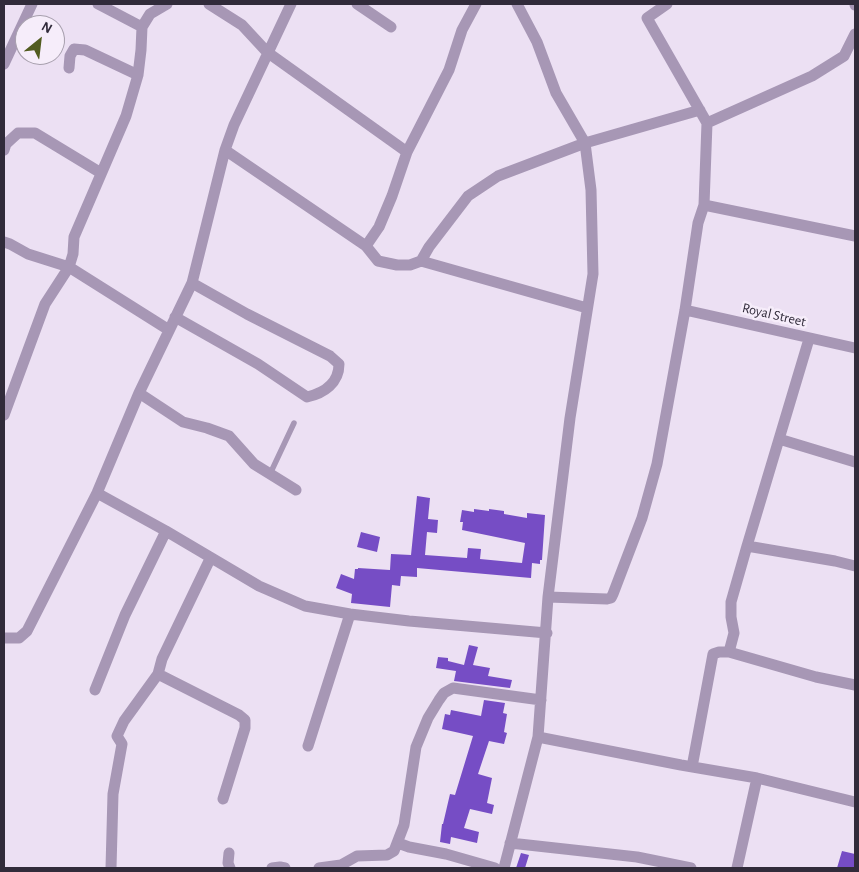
<!DOCTYPE html>
<style>
body{margin:0}
#map{position:relative;width:859px;height:872px;overflow:hidden;background:#ece0f3;font-family:"Alegreya Sans",sans-serif}
canvas{display:block}
.frame{position:absolute;inset:0;border:5px solid #312b3a;pointer-events:none}
.north{position:absolute;left:15px;top:15px;width:50px;height:50px;box-sizing:border-box;background:#f6edfa;border:1px solid #a79fad;border-radius:50%;rotate:29deg;font-size:14px;font-weight:700;line-height:20px;text-align:center;color:#312b3a}
.north::after{content:'';display:block;margin:auto;width:18px;height:22px;background:#525c20;clip-path:polygon(50% 0,100% 100%,50% 72%,0 100%)}
</style>
<div id="map">
<canvas width="859" height="872"></canvas>
<div class="frame"></div>
<div class="north">N</div>
</div>
<script>
const context = document.querySelector('canvas').getContext('2d');
context.lineJoin = 'round';
function fill(path, color) { context.fillStyle = color; context.fill(path, 'evenodd'); }
function strokePath(path, color, width, dash) { context.strokeStyle = color; context.lineWidth = width; context.lineCap = dash ? 'butt' : 'round'; context.setLineDash(dash || []); context.stroke(path); }
function write(font, color, halo, rows, align = 'center') {
  context.font = font + ' "Alegreya Sans",sans-serif'; context.lineWidth = 5; context.setLineDash([]); context.textBaseline = 'middle'; context.strokeStyle = halo; context.fillStyle = color; for (const [text, x, y, turn = 0] of rows) {
    context.save(); context.translate(x, y); context.rotate((+turn || 0) * Math.PI / 180); context.textAlign = isNaN(turn) ? turn : align; if (halo) context.strokeText(text, 0, 0); context.fillText(text, 0, 0); context.restore();
  }
}
fill(new Path2D(`
 M417,496L430,498L428,519L438,520L437,533L427,532L425,555L467,558L468,548L481,549L480,559L522,563L525,543L462,530L463,522H460L462,510L474,512V509L489,511V509L504,511V514L527,518V513L545,515L542,560H540V564L532,563L531,578L417,568V577L401,576L400,586L392,585L390,607L351,603L352,594L336,588L341,574L354,579L355,569H358V568L390,570L391,554L411,555Z
 M361,532L380,537L377,552L357,547Z
 M469,645L478,647L473,665L490,668L488,676L512,680L510,688L454,681L456,671L436,668L438,657L448,658V661L464,665Z
 M484,700L505,703L503,713L507,714L504,732L507,733L504,744L489,741L478,774L492,778L487,803L494,805L492,814L470,809L464,828L479,832L477,843L451,837L450,844L440,842L442,824H443L450,794L455,795L473,736L442,729L445,714L450,715L451,710L481,716Z
 M842,851L855,854V868H837Z
 M521,853L529,855L525,868H516Z`), '#764dc5');
strokePath(new Path2D(`
 M270,474L294,423`), '#a797b5', 5.5);
strokePath(new Path2D(`
 M98,4L142,27
 M167,4L150,14L142,27L141,50L138,75L126,116L74,237L73,254L69,267L169,330
 M209,4L242,25L267,52L407,152
 M357,4L391,27
 M667,4L647,18L707,123L704,205
 M855,4V5
 M4,64L32,4
 M69,68L70,56L74,49L85,50L138,75
 M707,123L812,76L844,56L855,34
 M4,150L6,144L18,133H35L101,173
 M225,150L366,246L378,261L397,265H410L421,261L429,247L468,196L498,176L585,143L700,110
 M4,242L10,244L28,254L69,267L45,304L4,415
 M366,246L379,227L392,196L407,152L449,70L462,30L476,4
 M421,261L587,308
 M685,310L855,348
 M175,317L258,364L307,397C324,393 339,383 339,364L330,356L247,314L192,283
 M139,393L183,422L207,428L229,436L254,464L296,490
 M779,439L855,462
 M97,493L166,531L259,586L305,606L350,614L409,621L547,633
 M747,546L809,339
 M548,597L607,599L611,598L613,594L642,518L657,464L685,310L698,223L704,205L855,236
 M4,638H19L27,631L97,493L139,393L192,283L225,150L234,125L291,4
 M729,652L734,633L731,617V602L747,546L835,561L855,566
 M158,674L239,715L245,720V728L223,799
 M95,690L125,615L166,531
 M538,737L681,765L757,778L855,802
 M308,746L350,614
 M692,767L713,654L719,652H729L816,677L855,685
 M398,843L409,847L446,854L495,868
 M510,843L637,857L691,868
 M229,853L228,863L230,868
 M111,868L113,794L122,744L117,736L124,721L158,674L162,659L210,559
 M272,868L280,867L285,868
 M319,868L341,865L357,856L387,855L394,851L404,825L416,747L428,718L439,700L444,693L453,688L541,700
 M504,868L538,737L548,597L570,418L593,274L591,190L585,143L556,93L537,42L517,4
 M737,868L757,778`), '#a797b5', 11);
write('14px', '#312b3a', '#f6edfa', [
 ["Royal Street",774,315,13]
]);
</script>
